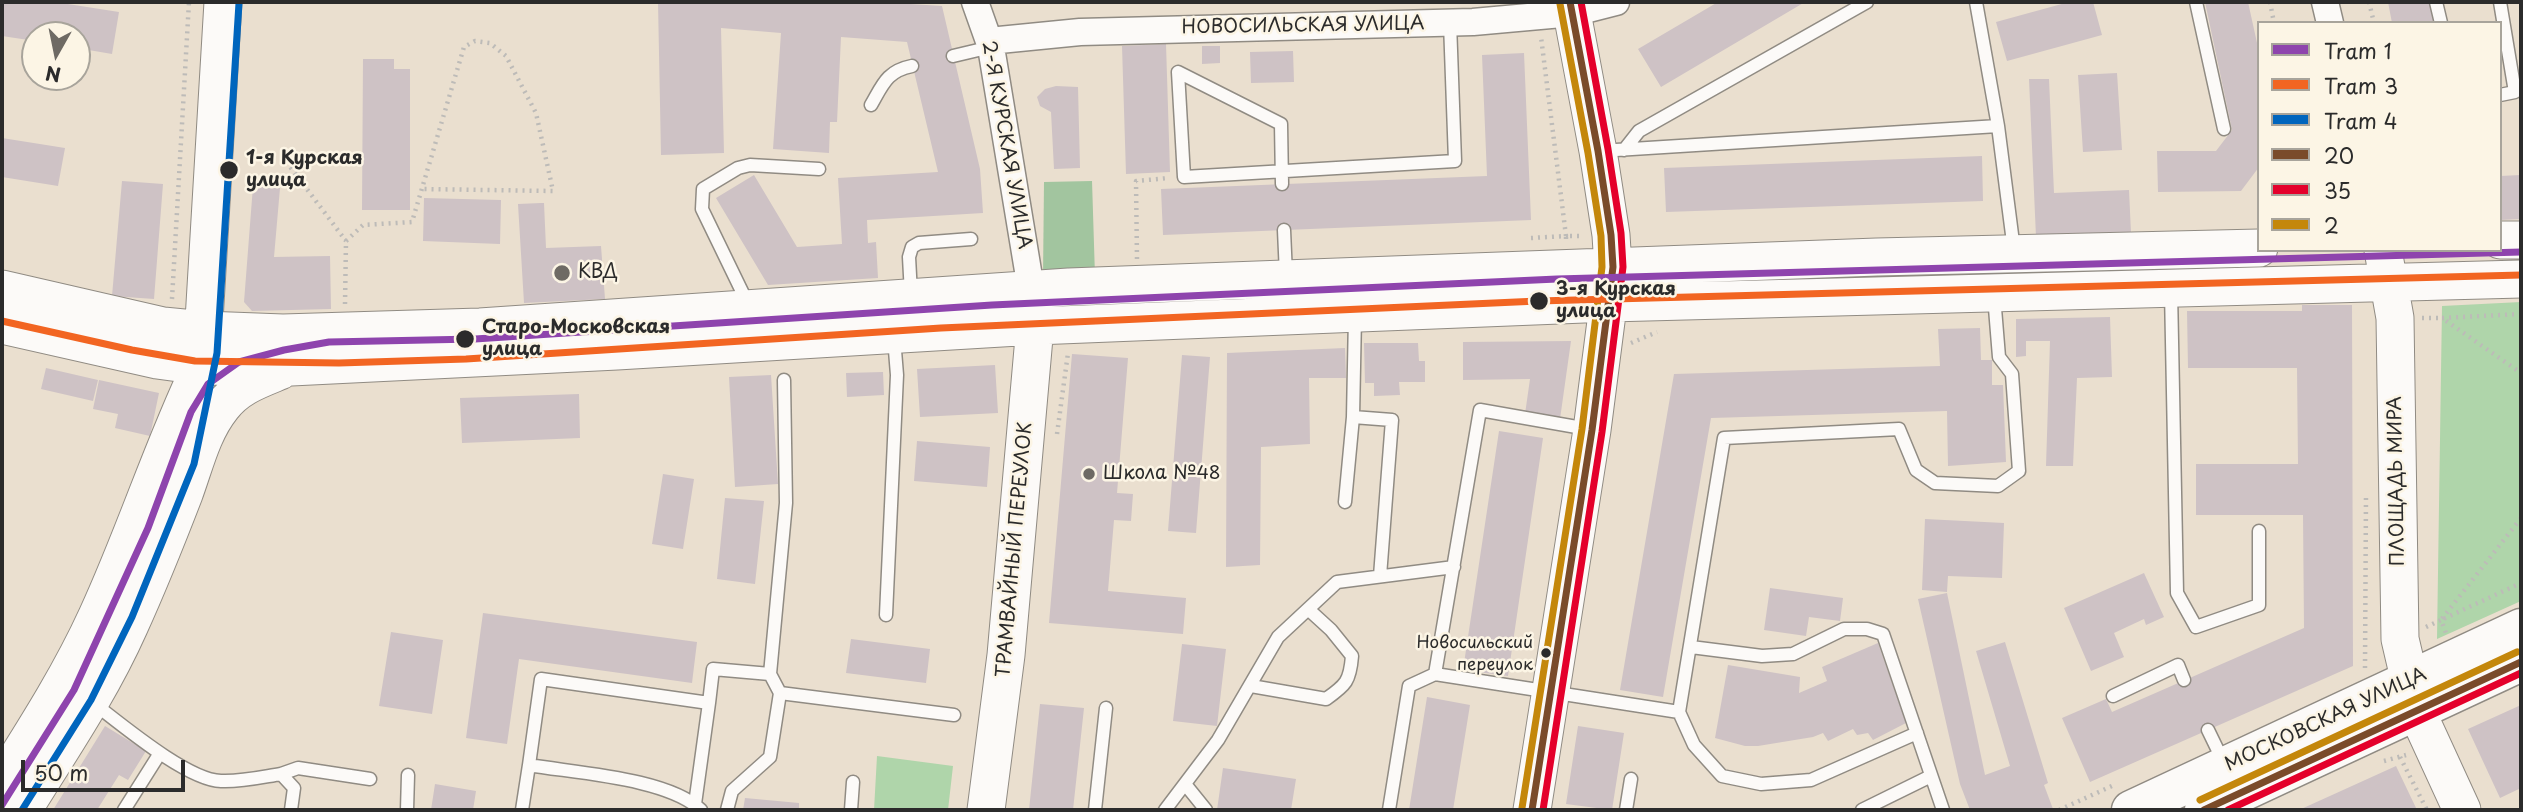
<!DOCTYPE html>
<meta charset="utf-8">
<style>
body{margin:0}
#map{position:relative;width:2523px;height:812px;overflow:hidden;background:#eadfcf;font-family:"Playpen Sans",sans-serif}
canvas{display:block}
.frame{position:absolute;inset:0;border:4px solid #2b2b2b;pointer-events:none}
.legend{position:absolute;left:2257px;top:21px;width:245px;height:231px;box-sizing:border-box;background:#fcf5e5;border:2px solid #a8a49b;margin:0;padding:9px 12px;list-style:none;font-size:21px;color:#2b2b2b}
.legend li{display:flex;align-items:center;gap:14px;height:35px}
.legend b{width:35px;border:2px solid #a8a49b}
.north{position:absolute;left:21px;top:21px;width:70px;height:70px;box-sizing:border-box;background:#fcf5e5;border:2px solid #a8a49b;border-radius:50%;rotate:189deg;font-size:19px;font-weight:700;line-height:28px;text-align:center;color:#2b2b2b}
.north::after{content:'';display:block;margin:auto;width:24px;height:32px;background:#6e6a64;clip-path:polygon(50% 0,100% 100%,50% 72%,0 100%)}
.scale{position:absolute;left:21px;top:760px;width:164px;height:32px;box-sizing:border-box;border:4px solid #2b2b2b;border-top:0;padding-left:9px;font-size:21px;line-height:24px;white-space:nowrap;color:#2b2b2b;-webkit-text-stroke:5px #fcf5e5;paint-order:stroke}
</style>
<div id="map">
<canvas width="2523" height="812"></canvas>
<div class="frame"></div>
<ul class="legend">
<li><b style="height:9px;background:#8e44ad"></b>Tram 1</li>
<li><b style="height:9px;background:#f26522"></b>Tram 3</li>
<li><b style="height:9px;background:#0065bd"></b>Tram 4</li>
<li><b style="height:9px;background:#7a4b2a"></b>20</li>
<li><b style="height:9px;background:#e4002b"></b>35</li>
<li><b style="height:9px;background:#c4870b"></b>2</li>
</ul>
<div class="north">N</div>
<div class="scale">50 m</div>
</div>
<script>
const context = document.querySelector('canvas').getContext('2d');
context.lineJoin = 'round';
function fill(path, color) { context.fillStyle = color; context.fill(path, 'evenodd'); }
function strokePath(path, color, width, dash) { context.strokeStyle = color; context.lineWidth = width; context.lineCap = dash ? 'butt' : 'round'; context.setLineDash(dash || []); context.stroke(path); }
function write(font, color, halo, rows, align = 'center') {
  context.font = font + ' "Playpen Sans",sans-serif'; context.lineWidth = 5; context.setLineDash([]); context.textBaseline = 'middle'; context.strokeStyle = halo; context.fillStyle = color; for (const [text, x, y, turn = 0] of rows) {
    context.save(); context.translate(x, y); context.rotate((+turn || 0) * Math.PI / 180); context.textAlign = isNaN(turn) ? turn : align; if (halo) context.strokeText(text, 0, 0); context.fillText(text, 0, 0); context.restore();
  }
}
fill(new Path2D(`
 M2521,302V601L2437,639L2442,306Z
 M877,756L953,766L948,810H874Z`), '#afd5aa');
fill(new Path2D(`
 M1092,181L1095,276L1043,277L1044,182Z`), '#a2c59f');
fill(new Path2D(`
 M2,2H55L119,12L112,54L77,48V35H35V41L2,36Z
 M658,2H879L942,6L980,169L983,213L867,220L868,243L876,242L878,278L768,285L716,198L754,175L797,247L842,244L838,178L938,172L907,42L841,37L837,122H830L829,153L773,149L781,33L721,28L724,153L661,155Z
 M1718,2H1805L1661,87L1638,49Z
 M2069,2H2093L2102,35L2007,61L1996,22Z
 M2205,2H2248L2259,52V167L2241,191L2158,192L2157,151H2216L2232,130Z
 M2388,2H2430L2434,23H2392Z
 M1166,44L1170,172L1126,174L1122,46Z
 M1202,46H1220V63L1202,64Z
 M1293,51L1294,82L1251,83L1250,52Z
 M1524,53L1531,220L1163,235L1161,189L1487,176L1482,55Z
 M363,59H394V69H410V210H362Z
 M2117,73L2122,150L2083,152L2078,75Z
 M2029,79H2049L2054,193L2129,190L2131,233L2036,237Z
 M1056,86L1078,87L1080,168L1054,169L1051,112L1040,106L1037,97L1045,89Z
 M2,138L65,148L58,186L2,177Z
 M1982,156L1983,201L1666,212L1664,168Z
 M2521,175V219L2500,220V176Z
 M122,181L163,184L154,299L112,296Z
 M253,186L280,188L274,257L330,256L331,309L252,311L244,302Z
 M424,198L501,200L500,244L423,241Z
 M541,203H544L546,248L601,246L605,299L524,303L518,204Z
 M2302,305H2352L2353,666L2090,782L2062,718L2106,699L2112,712L2304,628L2303,515H2196V464H2298L2297,368H2188L2187,311H2302Z
 M2110,317L2112,377L2077,378L2073,466H2046L2050,341H2026V356L2016,357V319Z
 M1980,328L1981,360H1992V385H2003L2006,462L1948,466L1947,411L1711,418L1663,697L1620,690L1674,374L1940,366L1938,329Z
 M1571,341L1560,419L1525,414L1530,379L1463,380V342Z
 M1364,343H1418L1419,361H1425V382H1399L1400,395L1374,396V383H1365Z
 M1345,348L1346,378H1309L1310,444L1261,447L1260,565L1226,567L1227,353Z
 M1072,354L1128,358L1117,493L1133,494L1131,521L1114,520L1108,591L1186,598L1183,634L1049,623Z
 M1182,355L1210,357L1196,533L1168,531Z
 M995,365L998,413L920,417L917,369Z
 M46,368L98,380L93,401L41,389Z
 M883,372L884,395L847,397L846,373Z
 M771,375L778,484L735,487L729,377Z
 M99,380L159,393L150,436L115,428L118,414L93,409Z
 M579,394L580,438L462,443L460,398Z
 M1499,431L1543,438L1508,676L1463,670Z
 M917,441L990,447L987,487L914,481Z
 M663,474L694,479L683,549L652,544Z
 M725,498L764,501L755,584L717,579Z
 M1925,519L2004,523L2002,578L1948,576L1947,592L1922,590Z
 M2144,573L2164,617L2146,625L2144,619L2114,633L2124,657L2091,671L2064,608Z
 M1770,588L1843,598L1840,621L1809,617L1806,636L1764,630Z
 M1947,593L1985,775L2010,766L1976,651L2005,642L2048,783L2044,785L2053,809L1970,810L1960,784L1918,599Z
 M483,613L697,642L692,683L519,659L507,744L466,738Z
 M391,632L443,640L432,714L379,706Z
 M851,639L930,649L926,683L846,673Z
 M1878,643L1906,723L1873,740L1868,733L1857,735L1853,729L1828,741L1823,733L1813,737L1758,746H1745L1715,738L1728,665L1800,677L1799,693L1827,681L1822,667Z
 M1182,644L1226,649L1217,726L1173,721Z
 M1427,697L1470,705L1453,810H1409Z
 M1040,704L1084,708L1073,810H1029Z
 M2521,705V788L2500,798L2468,729Z
 M105,726L146,751L128,780L119,775L97,810H53Z
 M1578,726L1624,733L1612,810L1566,804Z
 M2396,766L2417,810H2299Z
 M1223,768L1296,779L1291,810H1217Z
 M435,784L476,791L473,810H431Z
 M745,798L799,803V810H743Z`), '#cec2c5');
const lane = new Path2D(`
 M1976,2L1998,126L2014,250
 M2196,2L2224,129
 M2436,2L2441,23
 M953,56L991,47
 M2500,95L2515,92L2500,2
 M871,105C883,84 887,71 912,66
 M1624,150L1639,131L1867,2
 M1600,151L1998,126
 M1282,184L1281,124L1178,72L1184,177L1455,161L1450,23
 M1284,230L1286,275
 M2171,291L2177,593L2196,627L2259,605V531
 M911,294L909,257L912,247L919,243L971,239
 M749,306L702,209L703,189L738,168L750,165L819,169
 M1355,316L1353,417L1392,420L1380,576
 M1588,429L1480,410L1435,674L1679,712L1724,438L1899,429L1916,470L1935,483L1998,486L2019,471L2012,374L1999,357L1994,296
 M1345,502L1353,417
 M886,615L897,375L894,338
 M1691,647L1762,656L1793,654L1844,629H1867L1883,634L1943,810
 M770,674L786,503L784,380
 M1251,686L1326,699C1346,685 1350,681 1352,656L1331,630L1308,609
 M780,693L954,715
 M2113,696L2178,665L2184,680
 M92,702C121,724 187,780 221,781C241,782 262,777 281,774L294,788L291,810
 M709,703L713,669L770,674L780,693L770,757L732,791L727,810
 M1679,712L1694,745L1722,776L1761,784L1811,780L1917,733
 M2208,730L2224,763
 M281,774L298,768L370,779
 M1185,784L1206,810
 M695,804L709,703L541,679L529,765C575,773 668,778 701,810
 M124,810L160,753
 M407,810L408,775
 M522,810L529,765
 M851,810L853,782
 M1095,810L1106,708
 M1165,810L1218,740L1278,637L1337,582L1454,567
 M1389,810L1409,686L1435,674
 M1626,810L1631,779
 M1862,810L1931,776`);
const street = new Path2D(`
 M975,2L991,47L1031,289
 M2325,2L2330,23
 M989,41L1080,32L1473,22L1573,13L1616,2`);
const secondary = new Path2D(`
 M2500,240H2521
 M2383,250L2395,318L2400,639L2417,712L2462,810
 M2,289L163,326L204,330L283,333L480,327L1069,287L1877,257L2259,248
 M2,325L157,360L201,366L291,367L617,351L1035,326L1609,303L2521,279
 M202,354L223,2
 M2,782C36,728 70,675 97,616C135,534 162,447 201,366
 M23,810C60,750 100,692 129,627C149,583 167,538 184,494C195,464 202,432 222,407C237,387 258,380 280,371
 M986,810L1006,655L1035,326L1033,303
 M1532,810L1592,430L1613,267L1611,235L1598,151L1570,2`);
const primary = new Path2D(`
 M2131,810L2521,628
 M2204,810L2521,662`);
strokePath(lane, '#908b83', 15);
strokePath(street, '#908b83', 29);
strokePath(secondary, '#908b83', 39);
strokePath(primary, '#908b83', 41);
strokePath(new Path2D(`
 M2270,2L2274,23
 M2369,2L2374,23
 M282,156L346,241
 M1531,238L1566,236L1541,37
 M1566,239V236H1583
 M1137,259L1136,181L1169,178
 M172,299L189,2
 M345,304L346,241L363,225L412,222L464,47L475,41L490,43L506,56L536,113L553,191L423,189
 M2521,314L2442,318L2521,373
 M2422,318H2442
 M1631,343L1657,332
 M1057,434L1068,353
 M2521,518L2441,620L2521,583
 M2426,627L2441,620L2446,633
 M2365,668L2366,493
 M2400,757L2427,810
 M2384,761L2406,755
 M2059,810L2112,786`), '#bdbbb8', 4.5, [2, 5]);
strokePath(lane, '#fcfaf8', 12);
strokePath(street, '#fcfaf8', 26);
strokePath(secondary, '#fcfaf8', 37);
strokePath(primary, '#fcfaf8', 38);
strokePath(new Path2D(`
 M1532,810L1592,430L1613,267L1611,235L1598,151L1570,2
 M2204,810L2521,662`), '#7a4b2a', 7);
strokePath(new Path2D(`
 M1543,810L1602,432L1623,267L1621,233L1608,149L1581,2
 M2228,810L2521,673`), '#e4002b', 7);
strokePath(new Path2D(`
 M2200,800L2517,652
 M1522,808L1582,429L1602,267L1601,236L1588,153L1560,4`), '#c4870b', 7);
strokePath(new Path2D(`
 M2,805L74,690L148,528L191,412L208,384L239,362L284,350L329,342L475,339L992,305L1557,279L2521,252`), '#8e44ad', 7);
strokePath(new Path2D(`
 M2,321L132,350L195,361L339,363L466,359L941,328L1538,301L2521,275`), '#f26522', 7);
strokePath(new Path2D(`
 M22,810L91,700L132,617L194,464L217,353L239,3`), '#0065bd', 7);
for (const [x, y, r, color] of [
 [229,170,10,"#2b2b2b"],
 [562,273,9,"#6e6a64"],
 [1539,301,10,"#2b2b2b"],
 [465,339,10,"#2b2b2b"],
 [1089,474,7,"#6e6a64"],
 [1546,653,6,"#2b2b2b"]
]) { const dot = new Path2D(); dot.arc(x, y, r, 0, 2 * Math.PI); context.fillStyle = color; context.fill(dot); strokePath(dot, '#fcf5e5', 2.5); }
write('17px', '#2b2b2b', '#fcf5e5', [
 ["Новосильский",1533,643],
 ["переулок",1533,665]
], 'right');
write('19px', '#2b2b2b', '#fcf5e5', [
 ["НОВОСИЛЬСКАЯ УЛИЦА",1303,26,-1],
 ["2-Я КУРСКАЯ УЛИЦА",1006,145,80],
 ["ПЛОЩАДЬ МИРА",2397,481,-91],
 ["ТРАМВАЙНЫЙ ПЕРЕУЛОК",1015,550,-85],
 ["МОСКОВСКАЯ УЛИЦА",2326,720,-25]
]);
write('bold 19px', '#2b2b2b', '#fcf5e5', [
 ["1-я Курская",246,159],
 ["улица",246,181],
 ["3-я Курская",1556,290],
 ["улица",1556,312],
 ["Старо-Московская",482,328],
 ["улица",482,350]
], 'left');
write('19px', '#2b2b2b', '#fcf5e5', [
 ["КВД",578,273],
 ["Школа №48",1103,474]
], 'left');
</script>
